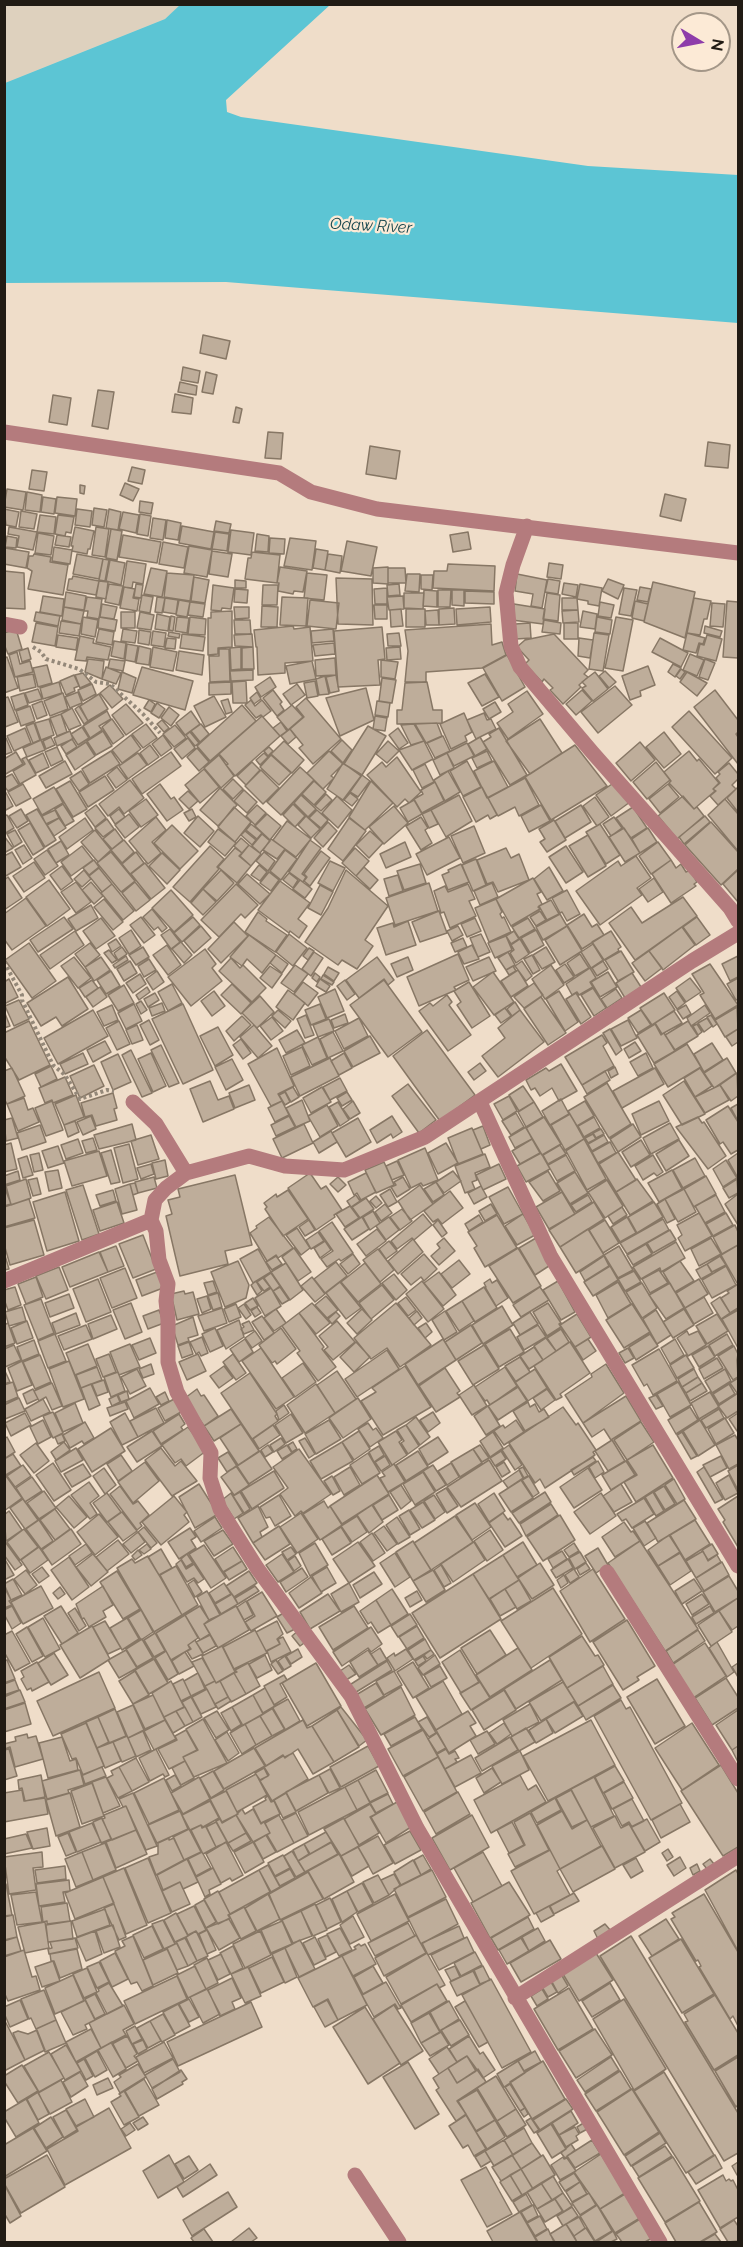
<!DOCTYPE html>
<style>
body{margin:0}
#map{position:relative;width:743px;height:2247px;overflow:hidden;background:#efddc9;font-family:Raleway,sans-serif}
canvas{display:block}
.frame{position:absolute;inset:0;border:6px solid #211b14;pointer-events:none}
.north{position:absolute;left:671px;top:12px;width:60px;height:60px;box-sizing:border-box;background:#fcead6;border:2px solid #a49788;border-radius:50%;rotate:100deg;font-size:16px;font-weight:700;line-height:24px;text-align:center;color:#211b14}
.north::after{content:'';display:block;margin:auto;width:21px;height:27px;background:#8e3caa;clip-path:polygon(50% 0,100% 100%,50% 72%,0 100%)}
</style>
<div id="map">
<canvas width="743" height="2247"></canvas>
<div class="frame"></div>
<div class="north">N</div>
</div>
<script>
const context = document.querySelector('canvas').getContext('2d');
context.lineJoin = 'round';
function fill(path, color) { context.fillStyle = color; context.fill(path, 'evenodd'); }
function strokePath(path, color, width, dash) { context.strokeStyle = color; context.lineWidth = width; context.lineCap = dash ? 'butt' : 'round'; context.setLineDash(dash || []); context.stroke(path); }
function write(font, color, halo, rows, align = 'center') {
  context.font = font + ' Raleway,sans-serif'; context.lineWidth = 4.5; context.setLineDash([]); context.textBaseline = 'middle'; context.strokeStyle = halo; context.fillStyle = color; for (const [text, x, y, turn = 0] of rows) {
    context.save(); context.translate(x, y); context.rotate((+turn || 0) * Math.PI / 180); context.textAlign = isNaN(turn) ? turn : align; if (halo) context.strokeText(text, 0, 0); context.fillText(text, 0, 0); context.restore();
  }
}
fill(new Path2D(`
 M5,5H181L165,19L5,83Z`), '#ded1be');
fill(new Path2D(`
 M181,4L330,5L226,100L227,112L241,117L588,166L738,175V323L226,282L5,283V83L165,19Z`), '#5cc5d4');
const building = new Path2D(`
 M203,335L230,341L226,359L200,353Z
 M183,367L200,371L198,383L181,380Z
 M206,372L217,375L213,394L202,392Z
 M180,382L197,386L196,395L178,392Z
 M98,390L114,392L108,429L92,426Z
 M175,394L193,398L191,414L172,412Z
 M53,395L71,398L67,425L49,422Z
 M236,407L242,409L239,423L233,422Z
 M268,432L283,433L281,459L265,458Z
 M708,442L730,445L728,468L705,466Z
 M370,446L400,451L396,479L366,474Z
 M132,467L145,470L142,484L128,481Z
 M32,470L47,472L44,491L29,489Z
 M125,483L139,489L133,501L120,495Z
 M80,485L85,486L84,494L80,493Z
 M7,489L26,492L23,510L4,507Z
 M27,492L42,495L40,512L25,510Z
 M665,494L686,499L681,521L660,516Z
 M43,497L56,499L54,514L41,512Z
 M57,497L77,499L75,516L55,513Z
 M140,501L153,503L151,514L139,512Z
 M94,508L107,510L104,527L92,525Z
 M4,509L19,512L16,527L6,525Z
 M77,509L92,511L90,527L75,525Z
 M109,509L121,512L118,530L106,528Z
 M21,511L37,514L34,529L19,527Z
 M123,512L139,515L136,533L119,529Z
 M140,514L151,516L148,536L137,534Z
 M40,515L56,517L54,534L37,532Z
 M58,515L74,517L71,533L66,532L65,536L55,534Z
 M153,518L166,520L163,540L150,538Z
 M167,520L181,523L178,540L165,538Z
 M216,521L231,524L229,533L214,531Z
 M182,526L214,532L211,549L179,543Z
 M9,527L37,532L33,550L17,547L19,536L8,534Z
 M75,527L94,531L90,549H88L87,554L72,551L73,546H71Z
 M96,527L109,529L105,557L92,555Z
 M111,529L122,531L117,560L106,558Z
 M231,530L254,533L251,555L228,552Z
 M215,532L229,534L227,551L212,549Z
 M468,532L471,549L453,552L450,535Z
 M38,533L54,536L51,555L35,553Z
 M257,534L269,536L268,552L255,551Z
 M57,535L71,537L69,547L55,545Z
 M123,535L161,542L157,563L119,557Z
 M7,536L17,538L16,548L5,547Z
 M270,538L285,539L284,554L269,553Z
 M290,538L316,541L312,570L284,566Z
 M347,541L377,547L371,576L341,571Z
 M163,542L188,547L184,568L159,564Z
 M189,546L212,550L207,577L184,573Z
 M54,547L72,550L70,564L52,561Z
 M5,548L29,552L26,568L4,564Z
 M316,549L328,551L325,570L313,568Z
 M212,551L232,554L228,577L209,574Z
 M252,552L280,555L277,583L245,579L248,558H251Z
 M34,554L51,557L50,562L68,565L63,595L28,589L32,571L27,568L29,556H33Z
 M77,554L103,559L99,579L73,574Z
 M328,554L342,556L340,573L325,570Z
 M103,559L109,560L105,581L99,580Z
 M110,560L125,563L121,585L106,581Z
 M127,561L146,564L143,584L133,582L132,588L123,587Z
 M549,563L563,565L561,579L547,577Z
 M448,564L495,566L494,591L433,588L434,571H447Z
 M280,567L307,571L303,592L294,591L293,594L278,591L279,583H277Z
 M388,567V584L373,583V568Z
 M151,568L167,571L162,597L144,594Z
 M388,568H405L406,583H388Z
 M4,571L24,573L25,609L4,608Z
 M167,573L194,575L190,601L164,597Z
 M307,573L327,575L324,600L304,598Z
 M407,574H420L419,592L405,591Z
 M517,574L547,580L542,608L531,606L533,594L515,591Z
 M421,575H433L432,590L421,589Z
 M73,576L99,581L96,595L67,590L69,579H72Z
 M194,577L209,580L205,603L191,601Z
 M336,578L372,579L373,625L338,624Z
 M548,579L560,581L558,594L545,592Z
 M608,579L624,585L618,599L602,591Z
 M235,580L246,581V588H235Z
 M99,581L108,582L106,599L96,597Z
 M653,582L695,592L685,638L644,622Z
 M564,583L578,585L576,597L562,594Z
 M109,584L123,586L119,605L105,602Z
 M136,584L143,585L141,598L134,597Z
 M399,584L400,595L388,596L387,585Z
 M580,584L602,588L599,606L588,604V601L577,599Z
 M213,585L234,588L231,609L222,608L221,611L211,610Z
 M263,585H278L277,605H262Z
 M124,587L135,589L133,598L139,599L137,611L120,608Z
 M640,587L651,589L648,602L637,600Z
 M387,588V604H375L374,589Z
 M624,588L637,590L631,616L619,614Z
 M235,589L248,590L247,603L234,602Z
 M424,590L437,591V607L423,606Z
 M438,590H451L450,607H438Z
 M452,590H464V606L452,605Z
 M465,591L494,592V604L465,603Z
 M66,592L86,596L84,610L64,607Z
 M404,593H424L423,609L404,608Z
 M547,593L560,595L558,621L543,619Z
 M142,595L153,597L150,613L139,611Z
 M43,596L64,599L62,616L40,612Z
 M403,596L404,609L389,610L387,597Z
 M87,597L102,599L99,619L87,617L88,611H84Z
 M157,597L165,598L162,613L155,612Z
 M282,597L308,598L306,626L280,625Z
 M165,598L178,600L176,614L163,612Z
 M562,598H577L578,610H562Z
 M694,598L711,601L707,619H704L700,635L687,633Z
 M179,600L190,602L187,617L176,615Z
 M310,600L339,603L336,629L307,626Z
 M635,601L648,604L644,621L632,618Z
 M727,601L738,602V658L723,657Z
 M190,602L205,604L203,617L188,615Z
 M600,602L614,605L611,618L598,616Z
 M712,603L725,604L723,627L710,626Z
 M102,604L117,607L114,619L100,617Z
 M514,604L545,609L543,624L512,620Z
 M374,605H387V619H375Z
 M262,606L278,607L277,627H261Z
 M64,607L84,611L81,624L62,620Z
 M234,607H249V618L235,619Z
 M490,607L491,622L457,625L456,609Z
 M454,608L455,624L439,625V609Z
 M401,609L403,626L391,627L390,610Z
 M406,609H425V627H406Z
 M438,610L439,625H426L425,611Z
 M578,610L579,622L563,623L562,611Z
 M232,611V647L218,648V654L208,655V618H211V612Z
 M583,611L597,614L595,629L580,627Z
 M36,612L60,616L58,626L34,621Z
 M121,612H135V628H121Z
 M140,612L154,615L151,630L137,628Z
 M157,614L170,617L168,631L155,629Z
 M171,616L175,617L173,631L169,630Z
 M83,617L98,620L95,637L81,634Z
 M99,617L117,620L115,631L98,628Z
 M177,617L189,618L187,633L175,631Z
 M190,617L206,619L205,635L188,634Z
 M597,617L612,620L610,634L595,632Z
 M616,617L633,620L623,671L605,668Z
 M234,620H250L251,634H235Z
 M544,620L561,623L560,634L542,632Z
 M61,621L81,624L79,636L59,633Z
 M36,623L58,627L55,646L32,642Z
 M530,623L531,638L516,639L515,624Z
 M564,623H578V639H564Z
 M491,624L492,645L502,642L506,655L482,668L426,672V682H405L408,651L405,630Z
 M293,626L294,629L310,627L313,661L285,663V673L258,675L257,647H256L254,630Z
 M705,626L722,631L720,637L704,633Z
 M382,627L385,659L378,660L380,685L338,687L334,631Z
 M16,629L22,649L8,654L4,644V633Z
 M99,629L114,632L112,645L96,642Z
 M123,629L137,631L135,643L121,641Z
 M333,629L334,641L312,643L311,631Z
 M139,630L151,632L149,645L138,643Z
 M153,631L166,633L164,647L151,645Z
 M169,632L180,634L179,638L168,636Z
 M399,633L401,646H388L387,634Z
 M594,633L609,635L603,671L589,669Z
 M687,633L705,638L703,644L699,643L696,653L683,650Z
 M182,634L205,637L203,651L180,648Z
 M252,634L253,647L235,646L234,635Z
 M554,634L588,670L584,674L588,677L579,685L581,687L563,704L550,690L553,688L544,679L542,682L525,664L529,660L517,647L525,640Z
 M58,635L78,638L76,650L56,647Z
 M707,635L722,639L716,661L697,656L700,644L704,645Z
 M80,636L94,639L93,643L111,647L108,660L87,657L86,661L75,660Z
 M167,638L176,639L175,649L165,648Z
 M579,638L593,640L590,658L578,656Z
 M660,638L688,653L681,667L652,652Z
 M114,641L126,643L124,659L111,656Z
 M334,643L335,654L315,656L313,645Z
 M127,644L138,646L135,662L125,660Z
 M139,646L151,649L149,665L136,663Z
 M153,647L177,652L173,671L150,667Z
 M241,647V669L231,670L230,648Z
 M253,647L254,669H242V648Z
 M400,647L401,659L387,660L386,648Z
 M28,648L31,659L22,662L19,651Z
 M219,649H229L230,681L210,682L209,656H219Z
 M179,651L204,655L202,675L176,670Z
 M17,652L20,664L30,661L33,672L15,677L9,655Z
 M690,654L704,660L697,676L683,670Z
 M507,655L525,687L502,701L483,668Z
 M7,657L18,688L4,693V658Z
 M335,658L336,675L316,676L315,660Z
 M88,659L104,661L102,679L85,672Z
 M110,659L125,661L123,671L108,668Z
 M705,659L715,663L708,680L699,677Z
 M381,660L398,662L395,679L381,677Z
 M312,661L316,679L290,684L286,666Z
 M673,664L681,668L675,677L668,672Z
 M47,665L52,683L38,687L33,668Z
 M648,666L655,685L640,691L641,696L630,700L622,676Z
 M106,667L121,673L116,684L102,679Z
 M142,667L193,681L185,710L133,695Z
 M681,669L685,672L680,679L676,676Z
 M253,670V680L231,681L230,671Z
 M605,671L616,682L609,688L599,676Z
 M122,672L136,678L132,693L118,689Z
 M595,672L608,689L593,701L582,688L586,686L582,682Z
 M687,672L707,683L697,696L680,682Z
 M83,673L91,683L80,688L75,675Z
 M33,674L36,687L20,691L17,677Z
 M485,674L499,697L482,706L468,683Z
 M74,675L79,686L74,688L75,691L66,695L60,681Z
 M336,675L339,691L330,693L326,677Z
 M325,676L329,694L319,695L316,679Z
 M270,677L276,687L261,697L255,687Z
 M382,678L396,680L392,703L379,701Z
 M246,681L247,703H233L232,682Z
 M315,681L318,696L307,698L304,683Z
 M59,682L62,693L43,699L40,688Z
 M231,682V694L209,695V683Z
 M427,682L433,710H442V723L397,724V710H402L405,683Z
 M92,684L96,694L83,701L78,690Z
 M297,684L305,695L291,705L283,694Z
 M110,685L123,699L112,708L100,693Z
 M615,686L632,705L598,733L581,712Z
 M366,688L374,720L340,736L326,698Z
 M38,689L42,699L29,703L25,693Z
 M273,690L282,702L280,704L284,710L277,716L263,698Z
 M582,690L592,701L576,715L566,704Z
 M715,690L738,720V732L736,734L738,737V764L694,707Z
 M527,691L543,714L508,739L497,723L513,712L508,704Z
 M78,692L82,703L70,708L65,697Z
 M257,692L261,699L254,704L250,698Z
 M24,693L28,705L15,710L11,697Z
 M63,693L68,709L50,716L44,701Z
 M99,694L108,709L88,721L80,706Z
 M214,696L226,717L205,727L194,706Z
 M8,697L18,722L5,727L4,698Z
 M306,698L341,739L313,764L299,748L303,745L290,729L304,717L296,707Z
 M228,699L232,712L226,714L221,701Z
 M149,700L155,704L151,712L144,708Z
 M251,700L255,706L262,700L271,711L263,717L261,715L256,718L245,705Z
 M42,701L47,715L37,719L32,705Z
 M377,701L390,703L388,717L375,715Z
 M495,702L501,712L489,719L483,709Z
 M157,703L165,709L159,718L151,713Z
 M126,704L143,723L126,735L112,715Z
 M242,705L256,721L210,761L197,746Z
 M292,705L303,717L288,730L277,717Z
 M30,706L35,721L21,726L16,711Z
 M79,706L88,721L84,724L75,709Z
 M169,707L179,715L171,726L161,718Z
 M72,708L81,725L69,730L61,714Z
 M107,711L111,719L99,726L102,730L90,738L83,726Z
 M191,711L200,724L185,735L176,723Z
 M689,711L732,758L715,774L672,727Z
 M464,713L472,732L465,736L467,741L451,749L440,724Z
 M484,713L487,720L491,719L496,729L476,739L467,720Z
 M61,714L67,732L57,736L50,718Z
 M262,716L280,736L235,776L226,765L228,764L219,754Z
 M375,716L387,718L385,731L373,729Z
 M49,719L54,735L41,740L35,723Z
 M112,719L124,736L113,744L102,727Z
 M540,719L562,753L530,774L506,741Z
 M162,720L169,728L164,732L157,724Z
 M281,722L287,731L280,736L273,728Z
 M34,723L40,740L33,743L26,726Z
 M437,723L442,736L426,743L415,724Z
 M146,724L157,738L143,748L132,734Z
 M201,724L209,734L200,742L191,731Z
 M414,724L424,741L411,745L401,725Z
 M175,725L186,738L174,747L163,734Z
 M368,726L386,736L362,775L344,764Z
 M82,727L89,738L78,745L71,734Z
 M25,728L31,743L14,751L7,736Z
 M398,728L408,743L399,749L389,735Z
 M499,728L527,775L510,785L483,742L491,737L489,734Z
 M290,729L296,737L288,744L281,736Z
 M70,731L73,739L57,746L54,738Z
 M103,731L112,746L96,755L87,741Z
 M190,732L199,743L195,746L186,735Z
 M664,732L681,754L664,768L646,747Z
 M131,735L141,749L122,763L112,750Z
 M163,735L172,748L161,756L152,744Z
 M443,736L450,751L435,758L427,743Z
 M51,737L55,745L46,749L43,741Z
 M480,737L487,749L475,756L468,744Z
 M6,738L12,752L4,755V739Z
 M188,738L195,748L182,759L174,749Z
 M72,739L77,747L66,754L61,746Z
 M41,740L45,750L27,757L23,748Z
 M342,740L352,750L343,763L331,751Z
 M284,741L304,760L292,773L271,754Z
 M388,741L399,751L387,763L376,754Z
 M424,741L433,759L412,770L399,750Z
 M86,742L95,756L75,770L66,755Z
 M640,742L655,760L631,781L616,763Z
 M467,743L474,756L454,766L447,753Z
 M150,745L159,757L148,765L140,753Z
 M575,745L607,786L551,820L525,777Z
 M57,747L63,760L51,766L45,752Z
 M269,747L273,751L268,756L264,751Z
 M197,748L209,762L199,771L187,757Z
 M111,751L120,764L90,783L82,769Z
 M329,751L343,764L331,776L334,778L323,789L307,773Z
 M487,751L492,761L477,768L472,758Z
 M689,751L697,761L699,759L719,783L713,789L715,791L694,809L669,783L671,781L664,772Z
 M16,752L23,764L4,775V759Z
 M171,752L181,766L142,794L132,779Z
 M43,753L49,767L36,773L29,760Z
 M138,753L147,765L128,779L119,766Z
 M264,753L268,757L260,765L256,760Z
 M447,753L454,768L440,775L433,760Z
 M219,755L234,776L221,788L204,768Z
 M271,755L291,773L279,785L260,767Z
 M26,757L36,775L20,784L13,771L25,764L22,759Z
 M397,757L421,792L409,803L405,799L397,807L367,775L382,762L386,767Z
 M65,761L72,774L46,788L39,776Z
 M467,761L481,787L463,796L450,771Z
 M494,761L508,787L487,798L474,771Z
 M252,762L260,770L246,785L237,776Z
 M656,762L670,780L647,799L633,782Z
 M343,763L361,776L343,800L327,789Z
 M729,763L738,774V779L732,785L736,789L718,805L710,796L716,791L713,789L720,783L716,778L720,774L718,772Z
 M425,764L434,782L422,788L413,770Z
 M117,767L127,780L116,788L107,775Z
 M300,767L314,780L281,815L267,802Z
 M204,769L219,787L200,803L185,785Z
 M261,770L279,788L263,804L245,786Z
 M81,771L89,784L79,791L70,778Z
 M448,771L460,792L445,801L434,780Z
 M12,774L19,785L8,791L4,786V778Z
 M362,775L370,781L358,797L350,792Z
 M105,776L114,790L88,807L79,792Z
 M525,778L539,805L519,816L515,807L498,816L488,798Z
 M233,779L243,789L233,799L223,789Z
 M130,780L144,798L124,814L119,807L108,816L99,804Z
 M70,781L87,809L73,817L56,789Z
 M314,781L326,792L314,805L302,794Z
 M371,781L393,803L365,830L349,817Z
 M435,782L444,801L422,813L414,799L423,794L421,790Z
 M615,782L630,802L611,816L596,795Z
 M23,784L31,798L16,806L8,792Z
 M160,784L171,799L174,797L183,810L167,821L147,794Z
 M668,784L679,797L660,813L649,799Z
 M54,787L63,803L42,815L33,799Z
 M482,787L497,815L490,819L488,815L476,822L463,797Z
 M738,787V812L727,798Z
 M220,788L237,805L218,826L200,810Z
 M4,789L13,806L4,811Z
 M244,790L257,802L247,813L234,801Z
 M188,791L198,801L189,809L179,799Z
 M350,793L358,799L352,806L344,800Z
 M326,794L332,800L321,811L315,806Z
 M301,795L316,809L308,817L294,803Z
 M459,795L472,821L446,837L431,810Z
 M337,796L352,810L338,828L322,813Z
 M683,796L694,809L697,807L704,816L677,839L658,816Z
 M595,797L609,817L597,826L583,806Z
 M146,799L158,815L141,827L129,811Z
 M725,799L738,814V851L708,815Z
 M414,800L422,814L408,822L400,808Z
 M63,804L74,821L65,826L55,809Z
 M293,804L305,816L295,827L283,815Z
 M96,805L106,818L95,827L85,813Z
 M257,805L266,813L255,825L246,816Z
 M541,805L550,821L529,832L521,816Z
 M581,805L591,822L565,838L555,821Z
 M394,806L408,823L384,844L369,827Z
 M234,807L251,822L235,842L218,827Z
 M633,807L647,828L631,838L616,818Z
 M21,809L28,821L17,828L9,816Z
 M37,809L56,840L45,847L26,815Z
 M119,809L125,817L115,824L110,816Z
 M192,809L196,817L189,821L184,813Z
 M55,810L59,818L46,824L42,816Z
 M317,810L328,820L321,828L309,818Z
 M431,810L438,824L429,828L422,814Z
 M129,814L139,827L125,838L115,825Z
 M267,814L281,826L270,840L255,826Z
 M7,815L14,828L4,834V816Z
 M198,816L214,831L200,847L184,833Z
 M306,816L320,829L311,838L298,825Z
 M705,816L710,822L684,844L679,837Z
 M156,817L166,830L152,842L161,853L148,864L129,841Z
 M421,817L428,828L425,830L432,843L421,850L406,826Z
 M614,817L622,828L611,836L603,824Z
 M59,818L66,828L54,836L47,825Z
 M85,818L93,830L67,849L59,837Z
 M349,818L366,831L343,861L328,849Z
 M107,819L114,829L103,837L95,828Z
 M554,820L566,840L547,852L540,842L545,839L539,829Z
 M287,821L311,839L296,857L273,840Z
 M328,822L337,831L323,847L314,838Z
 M711,822L738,852V869L721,885L685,845Z
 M30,823L44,848L33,855L18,830Z
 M251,824L262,833L257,839L246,830Z
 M600,824L620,855L606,864L586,832Z
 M172,825L198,851L180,869L154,843Z
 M474,826L485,853L463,863L451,836Z
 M624,828L640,853L625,862L609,837Z
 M648,828L657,842L640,853L632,839Z
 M115,829L123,840L112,849L103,839Z
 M218,829L236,843L225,856L208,842Z
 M15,830L22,842L14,847L7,834Z
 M95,830L111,850L98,862L81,842Z
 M245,831L256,840L252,845L241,835Z
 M370,831L383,843L369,858L356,845Z
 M262,834L270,841L260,853L252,846Z
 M588,835L606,866L588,877L569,846Z
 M4,836L13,848L4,853Z
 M449,837L460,858L427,875L416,854Z
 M241,838L249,845L242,853L234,846Z
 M271,839L285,849L277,859L263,850Z
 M124,840L134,852L122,863L111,850Z
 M310,840L321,848L302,874L306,877L303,882L289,872Z
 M61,841L69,855L56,863L48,849Z
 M405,842L411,857L386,868L380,854Z
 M658,842L671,860L651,874L639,856Z
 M24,845L32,858L23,864L15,850Z
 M249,845L261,854L251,866L240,856Z
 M82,846L93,860L71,876L61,862Z
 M210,846L224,859L217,867L219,869L190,902L173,887Z
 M566,846L583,872L566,883L549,857Z
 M235,848L242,853L239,856L251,866L237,883L218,867Z
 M355,848L369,861L356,876L342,863Z
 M506,848L511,858L519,854L529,880L498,892L493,882L487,884L477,860Z
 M47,850L58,866L45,875L34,859Z
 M285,850L297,859L281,880L270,871Z
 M321,851L330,858L310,886L304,881L307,877L304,874Z
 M12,852L21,867L4,877V856Z
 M111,852L135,881L121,892L97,863Z
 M136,852L144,863L130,874L122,864Z
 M264,852L275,861L268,871L256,861Z
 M162,853L180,870L167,884L149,866Z
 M636,856L651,878L637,888L642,895L600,925L576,891L618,861L621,866Z
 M476,859L486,885L473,891L462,865Z
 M94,860L99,867L89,875L83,868Z
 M671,860L676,868L681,864L686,872L690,870L697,882L694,884L696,886L671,903L652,874Z
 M330,861L345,868L333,891L318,883Z
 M34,862L45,878L24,892L13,876Z
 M145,863L165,888L151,899L131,874Z
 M420,864L426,883L404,890L397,871Z
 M461,864L469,882L448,890L442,875L449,872L448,870Z
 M259,865L267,872L260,881L251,875Z
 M62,866L73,881L61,890L50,875Z
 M364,867L378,880L370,889L356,876Z
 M549,867L563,891L547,900L534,879Z
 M99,868L112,884L102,892L89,876Z
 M84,870L91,879L82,887L74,879Z
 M221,870L234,883L217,901L203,889Z
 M346,870L388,906L365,940L373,946L357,969L342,960L338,965L305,942L328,908Z
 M738,870V902L723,884Z
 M269,872L279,880L271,891L260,883Z
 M289,873L298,880L293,888L283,880Z
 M247,874L270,894L260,904L238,884Z
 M398,875L403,891L389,896L384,879Z
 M8,877L22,898L4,910V880Z
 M533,878L541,892L537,894L542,904L538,907L540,909L511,926L496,899Z
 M654,878L663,892L648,902L639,889Z
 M49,880L70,909L47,926L26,897Z
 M300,880L312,889L305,898L293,889Z
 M280,881L310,903L298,919L307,926L299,938L290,931L289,933L258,910Z
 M76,882L91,902L76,913L61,892Z
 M91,882L103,896L94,904L82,890Z
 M135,882L150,900L136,911L122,893Z
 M429,883L438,911L395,925L386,898Z
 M492,883L498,897L480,905L474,891Z
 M112,884L134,911L123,920L101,893Z
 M236,884L258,905L245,918L241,914L219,937L201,920Z
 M468,884L475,899L469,901L476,916L450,928L444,912L441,913L434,891L445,886L448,892Z
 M320,885L333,892L321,915L308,908Z
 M203,889L216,902L203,915L191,903Z
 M171,890L193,915L174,932L152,908Z
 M567,890L580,914L567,921L562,912L560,913L552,898Z
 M683,897L697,916L635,960L609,923L631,907L642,923Z
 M26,898L46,926L12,950L4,939V914Z
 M104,899L123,922L113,930L94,907Z
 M496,899L502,912L500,914L502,918L504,917L511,932L489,942L475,908Z
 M551,900L559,914L547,920L539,906Z
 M91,905L98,918L76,931L68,919Z
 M152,909L167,928L162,932L158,927L154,930L143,917Z
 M439,911L447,933L420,942L412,922Z
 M540,911L546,920L536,926L530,917Z
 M258,912L267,919L266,921L287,935L275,952L245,932Z
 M560,914L567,926L543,940L536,927Z
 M584,914L592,927L597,924L604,935L582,949L567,925Z
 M64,917L73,929L38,952L30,940Z
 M141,917L155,935L144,943L130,925Z
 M193,917L200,925L182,942L174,933Z
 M697,917L710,935L696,945L683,927Z
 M101,918L115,936L96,949L83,931Z
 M475,918L481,931L467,937L461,924Z
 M528,918L535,929L519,938L512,927Z
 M408,921L416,945L386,955L377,928L393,923L394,927Z
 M234,922L248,936L221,963L208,949Z
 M201,926L211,938L194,953L184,941Z
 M458,926L463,935L452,941L447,931Z
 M567,926L582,951L560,965L545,940Z
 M682,927L695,945L663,970L649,951Z
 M170,929L180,942L171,949L161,935Z
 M131,930L141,946L129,954L119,938Z
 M536,930L544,945L530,953L521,938Z
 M75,931L84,945L50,969L40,955Z
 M514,931L519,939L511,944L506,936Z
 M611,931L621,947L618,949L619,951L604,960L592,942Z
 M289,934L307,948L293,966L276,952Z
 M481,934L490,952L478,957L470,938Z
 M249,935L276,955L262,973L247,959L242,966L230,957Z
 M506,936L512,950L495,958L488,943Z
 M463,938L467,947L455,952L451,943Z
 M116,939L121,946L112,952L108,944Z
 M520,939L529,954L516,963L510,953L514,950L511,945Z
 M181,942L192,955L184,963L172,949Z
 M29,943L56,981L32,998L5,960Z
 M90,943L100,955L85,967L75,954Z
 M593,944L603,960L591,968L581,952Z
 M167,945L181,965L168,975L153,955Z
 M472,945L479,959L464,964L458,952Z
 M122,947L127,954L118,960L114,953Z
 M143,947L149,957L136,965L129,955Z
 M546,947L555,962L542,969L533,955Z
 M309,948L314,951L308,960L303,956Z
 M205,949L216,964L212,968L222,981L191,1006L168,977Z
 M109,950L117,960L112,963L104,953Z
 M621,951L634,972L618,981L605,960Z
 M649,951L662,968L645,981L632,963Z
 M314,952L323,958L311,976L302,969Z
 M508,952L515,965L506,970L498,958Z
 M458,954L469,980L454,987L456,990L419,1006L407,977Z
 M580,954L589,968L575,976L567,963Z
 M276,955L288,964L282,973L270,963Z
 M532,955L540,970L533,974L524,959Z
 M126,956L128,960L115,968L113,965Z
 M738,956V977L730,981L722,964Z
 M74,957L91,978L78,988L61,966Z
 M101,957L110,970L94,981L85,967Z
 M377,957L394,980L388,985L384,979L359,998L346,980Z
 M408,957L413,970L397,977L391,964Z
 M489,957L496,971L473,981L466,967Z
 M231,958L240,968L243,965L266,988L252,1002L219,971Z
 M149,959L156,970L144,977L138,966Z
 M130,961L137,973L124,981L117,969Z
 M522,961L532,976L526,981L515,966Z
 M603,961L608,969L597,976L592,968Z
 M565,964L574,977L564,983L556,970Z
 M710,964L738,1005L715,1019L700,995L704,993L692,974Z
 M295,965L308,974L294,992L281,983Z
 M551,965L564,985L545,999L532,979Z
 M270,966L282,974L272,988L260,978Z
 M513,966L516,971L509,975L506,970Z
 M328,967L339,973L334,981L324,974Z
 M590,968L596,978L590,982L593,987L579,995L577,992L572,995L566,984Z
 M518,970L528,986L511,997L501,981Z
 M111,971L120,986L106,994L97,980Z
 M157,971L164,982L153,990L146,979Z
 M493,972L514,1002L494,1015L473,987Z
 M608,972L617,987L600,997L591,982Z
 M315,973L320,977L317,982L312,978Z
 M632,973L641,987L625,998L616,983Z
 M140,974L146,984L133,993L126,983Z
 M323,975L334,982L332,985L321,979Z
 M68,977L88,1009L62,1026L56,1017L41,1026L27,1003Z
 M690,978L701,992L686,1002L676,988Z
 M738,978V999L736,1000L727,984Z
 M9,979L18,997L4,1004V982Z
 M320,979L330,986L326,992L316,986Z
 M92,980L98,988L85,997L79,988Z
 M345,980L355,994L347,1000L337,986Z
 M384,980L422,1032L388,1057L350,1005Z
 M303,982L318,993L308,1006L294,994Z
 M469,982L490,1016L472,1028L457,1005L461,1002L454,991Z
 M534,983L543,995L524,1008L514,997Z
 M172,984L182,1003L168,1011L158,992Z
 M232,984L251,1003L241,1014L221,995Z
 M124,985L134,1003L118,1011L108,995Z
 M100,987L107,997L93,1007L86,997Z
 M147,987L150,992L139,1000L136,995Z
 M593,988L606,1008L594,1016L581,995Z
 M335,989L344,1011L327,1018L318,997Z
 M616,989L622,998L607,1008L601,999Z
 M288,990L305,1003L293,1020L276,1007Z
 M214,991L225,1006L212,1016L201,1001Z
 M559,991L578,1022L565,1031L546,999Z
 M677,991L685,1003L677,1009L669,997Z
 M155,993L159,1000L148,1007L144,999Z
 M576,993L591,1017L581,1024L566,999Z
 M664,993L675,1010L652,1025L640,1008Z
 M447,995L452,1002L449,1005L471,1035L448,1051L419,1011L430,1003L433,1006Z
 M260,996L274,1012L257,1028L242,1013Z
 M541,997L566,1033L548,1045L524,1009Z
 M19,1000L29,1019L14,1026L5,1006Z
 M141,1001L147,1010L141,1014L136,1004Z
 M515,1002L520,1010L512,1016L507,1009Z
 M162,1003L165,1011L152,1016L149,1008Z
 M134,1004L142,1021L126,1029L118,1013Z
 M183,1004L213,1070L183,1084L152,1019Z
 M320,1004L326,1019L311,1025L305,1010Z
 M112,1005L118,1020L104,1026L97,1012Z
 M686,1005L691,1014L683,1019L677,1010Z
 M705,1005L710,1013L691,1026L687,1018Z
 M737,1007L738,1029L725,1037L715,1020Z
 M505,1008L511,1016L501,1023L495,1015Z
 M93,1010L108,1036L58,1064L44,1038Z
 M278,1010L291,1021L285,1028L272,1016Z
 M520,1010L544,1042L498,1077L482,1056L505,1038L498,1028Z
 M641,1010L651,1025L638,1033L628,1018Z
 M4,1011L10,1026L4,1028Z
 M674,1011L682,1023L662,1034L655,1023Z
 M345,1014L348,1023L334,1028L331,1020Z
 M306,1015L314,1035L305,1038L297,1019Z
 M711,1015L717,1024L713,1027L707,1017Z
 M242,1016L251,1025L234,1041L226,1031Z
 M272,1017L283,1031L271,1040L260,1026Z
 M359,1018L368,1036L344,1049L335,1031Z
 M707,1018L712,1026L704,1032L698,1023Z
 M329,1019L334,1031L318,1037L313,1025Z
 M149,1020L159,1040L150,1045L140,1025Z
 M628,1020L637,1038L621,1046L611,1029Z
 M29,1021L50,1065L19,1080L4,1056V1033Z
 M119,1021L130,1044L117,1050L106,1028Z
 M688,1021L698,1036L675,1050L665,1035Z
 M655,1024L661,1035L664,1033L675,1051L654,1063L637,1035Z
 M697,1024L702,1032L698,1035L693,1026Z
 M137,1025L143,1040L132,1044L126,1030Z
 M254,1025L272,1046L258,1058L240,1037Z
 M218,1027L233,1055L215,1066L200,1036Z
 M610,1029L622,1050L616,1055L603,1033Z
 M738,1029V1042L732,1046L726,1037Z
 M297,1030L305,1043L286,1053L279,1040Z
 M427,1030L475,1095L440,1121L393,1056Z
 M333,1032L343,1051L328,1058L320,1039Z
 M602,1035L607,1043L603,1046L614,1066L582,1085L565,1057Z
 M370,1036L380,1053L353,1067L344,1051Z
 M318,1037L327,1058L312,1065L302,1045Z
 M241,1039L251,1053L243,1059L233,1045Z
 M105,1041L111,1052L93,1062L87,1050Z
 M635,1042L641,1051L629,1058L624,1049Z
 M712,1043L723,1060L704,1072L694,1054Z
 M687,1044L701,1067L668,1087L654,1064Z
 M161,1045L179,1083L169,1087L151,1050Z
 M302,1047L310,1066L291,1075L283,1056Z
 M277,1048L294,1086L278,1094L282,1101L271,1106L248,1064Z
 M131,1050L152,1093L142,1097L122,1055Z
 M83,1053L88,1064L65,1074L60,1064Z
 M151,1053L166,1086L153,1092L138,1059Z
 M344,1053L352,1068L339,1075L331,1061Z
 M646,1053L653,1068L638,1076L630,1062Z
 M118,1054L131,1082L113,1090L101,1062Z
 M330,1058L339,1076L300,1096L291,1077Z
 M727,1058L736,1073L714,1088L704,1073Z
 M232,1059L243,1080L226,1090L215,1067Z
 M480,1063L486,1071L474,1080L468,1072Z
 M561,1064L577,1091L559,1101L552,1088L540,1096L535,1088L531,1090L526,1080L546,1068L549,1071Z
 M94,1065L104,1086L80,1098L70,1076Z
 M51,1066L57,1079L41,1087L35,1074Z
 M615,1067L618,1074L611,1078L608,1071Z
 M12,1068L25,1096L7,1104L4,1099V1071Z
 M655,1068L664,1084L622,1108L613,1091Z
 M700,1068L712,1086L695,1097L684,1078Z
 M605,1071L610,1080L587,1094L582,1085Z
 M737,1073L738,1096L731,1101L720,1085Z
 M65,1077L73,1095L53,1103L52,1100L45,1103L39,1088Z
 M340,1078L347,1091L330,1100L323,1087Z
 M210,1081L218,1100L229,1096L234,1109L203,1122L190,1089Z
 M684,1081L705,1114L682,1125L663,1095Z
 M607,1083L631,1124L609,1138L584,1097Z
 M408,1084L436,1120L419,1133L392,1096Z
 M249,1085L255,1100L235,1108L229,1093Z
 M720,1085L729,1100L705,1113L695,1097Z
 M523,1086L534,1102L519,1111L509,1095Z
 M293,1087L299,1097L291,1102L285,1091Z
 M322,1087L331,1102L311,1113L303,1098Z
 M285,1092L290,1102L285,1105L279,1095Z
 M347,1092L352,1100L342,1106L337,1098Z
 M113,1093L117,1108L114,1109L117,1120L96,1126L92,1115L85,1117L81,1103Z
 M76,1095L84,1117L64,1125L55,1104Z
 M509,1096L517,1111L503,1120L494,1104Z
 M24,1098L28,1110L33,1108L39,1122L18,1131L7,1104Z
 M561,1099L569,1114L550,1125L542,1111Z
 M302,1100L310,1121L296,1127L286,1108Z
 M52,1101L63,1130L46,1136L35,1108Z
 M282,1101L289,1115L275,1122L268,1108Z
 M353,1101L360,1113L350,1119L343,1109Z
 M585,1101L594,1116L577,1126L568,1111Z
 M659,1101L669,1121L641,1135L632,1114Z
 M338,1102L349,1120L340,1126L329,1107Z
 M534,1102L543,1117L526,1127L518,1112Z
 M738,1104V1121L731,1108Z
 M327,1105L338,1126L320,1137L308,1116Z
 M728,1106L738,1122V1150L731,1154L723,1142L720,1144L706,1120Z
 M516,1113L524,1127L511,1135L502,1121Z
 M570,1114L584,1139L565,1150L551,1125Z
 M91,1116L96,1129L83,1135L77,1122Z
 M289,1116L295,1127L276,1136L271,1125Z
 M392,1116L402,1132L393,1138L391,1134L377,1143L370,1130Z
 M544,1117L561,1144L542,1155L526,1128Z
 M594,1117L600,1128L584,1137L578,1126Z
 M698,1117L702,1123L704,1122L726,1156L708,1169L676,1127Z
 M12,1118L18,1138L6,1141L4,1120Z
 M358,1118L371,1142L346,1157L332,1133Z
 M75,1121L79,1132L68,1137L64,1125Z
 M670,1123L679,1139L651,1154L643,1138Z
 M132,1124L136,1140L99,1149L94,1135Z
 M304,1124L313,1143L282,1158L273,1139Z
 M633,1124L641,1137L618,1152L610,1139Z
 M40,1125L46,1142L22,1150L17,1133Z
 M483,1126L490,1145L481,1149L473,1130Z
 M526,1127L532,1139L515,1148L509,1137Z
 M472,1128L483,1154L458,1164L448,1138Z
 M601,1129L604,1134L596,1138L593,1133Z
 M331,1131L337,1142L319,1153L313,1142Z
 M593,1134L596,1139L588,1143L585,1138Z
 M151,1135L159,1159L138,1165L131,1141Z
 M604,1135L608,1142L592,1151L588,1144Z
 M93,1138L97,1150L86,1153L82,1141Z
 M78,1139L83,1153L66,1159L61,1145Z
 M532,1139L540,1153L520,1164L512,1151Z
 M584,1139L606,1179L587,1190L566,1151Z
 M641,1140L650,1155L631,1167L622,1152Z
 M679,1140L689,1156L666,1171L656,1154Z
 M610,1142L616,1153L598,1163L592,1152Z
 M11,1143L17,1169L4,1172V1145Z
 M446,1143L458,1163L438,1174L428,1153Z
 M129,1144L138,1179L123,1183L114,1148Z
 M560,1145L566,1154L548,1164L543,1155Z
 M58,1146L64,1163L48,1168L42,1151Z
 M425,1148L438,1180L423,1186L421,1183L411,1188L398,1160Z
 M111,1150L120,1182L111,1184L101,1153Z
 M99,1151L107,1176L72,1186L64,1161Z
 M618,1152L636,1180L616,1192L599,1164Z
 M39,1153L43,1170L34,1172L30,1155Z
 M541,1153L550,1169L526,1182L517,1166Z
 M738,1153V1178L728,1160Z
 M485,1154L490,1167L475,1173L477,1180L472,1182L475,1189L465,1193L455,1166Z
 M566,1155L575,1171L557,1181L548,1165Z
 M653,1155L663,1172L657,1176L654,1173L643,1180L635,1166Z
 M27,1156L33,1175L23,1178L18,1159Z
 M695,1158L705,1176L683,1188L673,1170Z
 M165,1160L168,1176L156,1179L152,1163Z
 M726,1160L737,1178L723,1187L713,1169Z
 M397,1161L404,1175L392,1180L386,1166Z
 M384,1162L394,1185L376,1193L365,1170Z
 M151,1164L154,1174L141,1179L137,1168Z
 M499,1164L506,1179L483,1190L476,1175Z
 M58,1170L62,1188L49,1191L45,1172Z
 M672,1170L682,1189L659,1202L648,1183Z
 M18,1171L20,1180L4,1185V1176Z
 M453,1171L461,1181L444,1193L436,1182Z
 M548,1171L560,1191L543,1201L529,1182Z
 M575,1172L588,1193L570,1204L557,1183Z
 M310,1173L321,1189L326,1186L342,1210L334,1215L335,1217L316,1230L288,1188Z
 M366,1173L376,1192L361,1200L357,1193L354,1195L348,1182Z
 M235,1175L252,1245L225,1251L228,1264L180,1276L166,1216L172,1214L168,1200L180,1197L178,1189Z
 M706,1176L716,1194L694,1207L684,1189Z
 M154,1177L157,1188L138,1193L135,1182Z
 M338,1177L346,1185L338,1192L330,1184Z
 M403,1177L410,1189L397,1197L391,1187L396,1185L394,1182Z
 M37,1178L41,1194L33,1196L28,1180Z
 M26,1179L31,1198L11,1205L6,1186Z
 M637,1179L653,1201L630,1215L616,1192Z
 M737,1179L738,1193L729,1198L723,1188Z
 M607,1180L623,1206L605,1218L588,1192Z
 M436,1182L444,1195L433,1202L424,1189Z
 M135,1183L138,1193L133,1195L130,1184Z
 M130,1184L137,1210L122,1214L115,1189Z
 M83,1185L99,1234L82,1240L66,1190Z
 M420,1185L433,1204L410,1220L398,1201Z
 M4,1186L11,1204L4,1206Z
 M481,1186L487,1197L474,1204L468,1193Z
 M508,1187L523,1214L504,1224L489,1197Z
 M390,1189L397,1202L388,1207L380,1195Z
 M684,1189L696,1212L678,1222L665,1199Z
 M113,1190L116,1201L100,1206L96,1195Z
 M288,1190L308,1219L283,1236L265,1209L267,1207L264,1203L276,1194L277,1197Z
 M450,1191L463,1208L442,1224L438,1219L433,1222L424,1211Z
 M65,1192L79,1241L47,1251L33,1202Z
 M562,1192L575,1214L549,1229L536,1207Z
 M738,1194V1225L725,1204Z
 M356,1195L360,1201L351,1207L347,1201Z
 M588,1195L592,1202L576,1212L571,1205Z
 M716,1195L725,1212L705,1223L695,1206Z
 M376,1196L382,1203L376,1208L370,1201Z
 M366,1198L374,1209L360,1218L352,1207Z
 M29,1199L35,1218L4,1227V1207Z
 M665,1199L675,1219L667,1223L657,1204Z
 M117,1202L124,1223L100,1231L93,1210Z
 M594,1202L604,1219L560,1247L549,1230Z
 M654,1202L663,1217L637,1233L628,1217Z
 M385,1204L392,1213L381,1221L375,1212Z
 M491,1204L497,1214L485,1221L479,1211Z
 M350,1206L359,1218L345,1227L336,1214Z
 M622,1207L627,1215L613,1224L608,1216Z
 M402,1209L412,1221L400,1230L390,1217Z
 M373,1211L380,1223L370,1230L363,1217Z
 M699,1213L712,1236L685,1251L678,1238L682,1235L677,1225Z
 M726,1213L733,1225L713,1236L706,1224Z
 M423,1214L432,1225L414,1240L412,1238L397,1249L391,1241Z
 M523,1214L535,1235L517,1245L505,1226Z
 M479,1215L483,1222L469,1231L465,1224Z
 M497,1215L517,1248L485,1267L474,1248L477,1246L468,1232Z
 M269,1217L293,1248L278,1258L276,1255L267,1261L250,1233L257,1228L256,1226Z
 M362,1217L369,1229L352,1240L344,1229Z
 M389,1217L399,1230L386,1240L376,1226Z
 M627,1217L636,1233L620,1242L611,1227Z
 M663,1219L669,1230L627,1254L620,1243Z
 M34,1220L44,1255L10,1265L4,1244V1228Z
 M309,1220L315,1230L305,1236L299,1227Z
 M438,1220L447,1233L442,1237L433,1225Z
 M605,1220L619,1243L603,1253L589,1230Z
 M332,1222L353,1253L341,1261L339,1259L327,1267L321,1259L333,1251L319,1231Z
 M735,1225L738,1232V1245L722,1254L713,1237Z
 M297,1228L310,1248L301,1255L286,1235Z
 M377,1229L386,1241L366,1256L357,1244Z
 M588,1229L604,1255L576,1273L560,1247Z
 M670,1230L676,1240L653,1253L647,1243Z
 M318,1232L324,1241L311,1249L306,1240Z
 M143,1235L156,1269L133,1278L119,1244Z
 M444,1238L455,1251L439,1265L431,1256L440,1248L437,1244Z
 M536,1238L552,1264L535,1275L519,1248Z
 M711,1238L721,1254L699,1266L691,1249Z
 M413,1239L423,1252L398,1274L388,1261Z
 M325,1241L331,1250L320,1258L314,1248Z
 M389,1241L397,1251L386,1259L379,1249Z
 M676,1242L685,1258L661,1272L660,1268L641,1279L633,1267Z
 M646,1244L652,1254L633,1265L627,1255Z
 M738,1245V1282L737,1283L721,1255Z
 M116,1246L124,1266L108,1272L100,1252Z
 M619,1246L633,1270L618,1278L604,1255Z
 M294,1248L311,1272L298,1281L282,1257Z
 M518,1248L541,1286L513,1303L489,1266Z
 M258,1249L271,1272L253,1283L240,1259Z
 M378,1249L394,1270L380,1282L363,1260Z
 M4,1252L9,1269L4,1270Z
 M99,1252L108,1272L70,1287L62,1267Z
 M353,1254L360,1264L348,1274L340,1264Z
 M424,1254L437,1269L424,1281L421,1277L411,1285L401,1274Z
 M276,1256L282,1264L272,1270L266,1262Z
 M604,1256L609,1266L585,1281L580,1272Z
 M720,1256L726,1265L712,1272L707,1264Z
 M459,1260L470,1274L452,1288L441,1274Z
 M238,1261L249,1285L246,1298L225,1307L211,1272Z
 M680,1261L694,1281L675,1292L663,1272Z
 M336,1262L347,1276L325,1293L314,1279Z
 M286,1263L303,1290L290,1300L271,1272Z
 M365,1263L381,1284L358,1302L341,1282Z
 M707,1264L712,1273L701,1279L696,1270Z
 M610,1266L618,1280L593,1296L584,1282Z
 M726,1266L736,1285L712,1298L702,1280Z
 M59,1267L68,1290L46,1299L36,1276Z
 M125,1268L137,1298L112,1308L100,1278Z
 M659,1270L668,1283L650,1293L642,1279Z
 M634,1271L641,1282L625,1291L618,1279Z
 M157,1272L163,1288L142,1296L136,1280Z
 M439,1272L456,1295L443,1306L424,1283Z
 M271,1273L280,1286L273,1291L264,1278Z
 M394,1274L407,1290L396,1300L382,1283Z
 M36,1277L43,1297L26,1304L18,1284Z
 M312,1277L325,1294L315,1302L301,1286Z
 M263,1278L270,1287L264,1291L257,1282Z
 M98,1279L111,1312L86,1322L73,1289Z
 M490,1279L492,1283L497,1280L508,1298L496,1306L485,1287H486L484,1283Z
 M699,1279L708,1294L685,1308L676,1293Z
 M213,1281L217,1292L208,1295L204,1283Z
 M256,1281L262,1291L257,1295L251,1285Z
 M422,1281L444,1309L428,1322L406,1294Z
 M558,1281L575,1312L561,1320L543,1290Z
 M340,1282L361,1308L346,1319L326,1293Z
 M618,1282L631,1304L608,1318L596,1295Z
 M642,1283L657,1308L642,1318L626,1292Z
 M670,1283L684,1308L666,1319L649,1295Z
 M738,1284V1308L730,1313L721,1298L729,1293L727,1291Z
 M382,1285L394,1300L371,1319L359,1303Z
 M15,1287L21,1305L8,1310L4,1299V1290Z
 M280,1287L289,1300L282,1304L273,1291Z
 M484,1287L497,1308L475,1322L462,1301Z
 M540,1287L549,1300L521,1317L513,1305Z
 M271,1288L281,1306L265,1316L255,1298Z
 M184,1291L185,1294L193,1292L199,1314L177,1320L171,1294Z
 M218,1293L222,1307L213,1310L208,1296Z
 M69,1294L74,1308L50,1317L45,1303Z
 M207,1296L211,1309L202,1313L197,1299Z
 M326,1296L338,1310L327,1318L315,1305Z
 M406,1297L416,1310L408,1316L398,1303Z
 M704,1297L713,1313L694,1324L685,1308Z
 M720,1297L730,1313L721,1319L711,1303Z
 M253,1298L258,1306L250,1310L245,1303Z
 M41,1299L54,1333L38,1340L24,1305Z
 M462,1301L474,1321L459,1331L446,1311Z
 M131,1303L142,1332L125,1339L113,1310Z
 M312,1303L330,1323L316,1334L299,1313Z
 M396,1303L431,1345L400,1367L387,1348L371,1359L354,1338Z
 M548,1303L561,1323L559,1324L561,1327L547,1336L533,1312Z
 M236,1304L241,1317L229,1322L224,1309Z
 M244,1304L251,1315L246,1319L238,1308Z
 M632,1304L650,1332L624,1348L606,1320Z
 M502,1306L513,1325L483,1344L472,1325Z
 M22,1307L26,1321L9,1326L5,1312Z
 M257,1307L261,1313L255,1317L251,1311Z
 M222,1308L227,1323L204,1331L198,1316Z
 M276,1309L286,1323L274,1331L264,1318Z
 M362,1309L372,1320L357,1334L347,1323Z
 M684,1309L694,1325L673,1338L663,1322Z
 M159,1310L164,1323L148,1329L143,1316Z
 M656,1310L671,1335L657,1344L643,1319Z
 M738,1310V1348L722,1319Z
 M417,1311L422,1318L414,1325L409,1318Z
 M445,1311L457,1332L444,1340L432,1320Z
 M336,1312L340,1316L332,1324L328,1319Z
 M530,1312L538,1324L520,1335L513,1323Z
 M76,1313L80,1325L56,1334L52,1323Z
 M299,1313L324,1347L322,1349L336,1367L318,1381L297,1353L300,1351L282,1326Z
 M577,1314L591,1337L575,1347L560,1325Z
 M717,1314L728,1331L707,1344L696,1326Z
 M111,1315L117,1329L93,1339L88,1324Z
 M262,1316L274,1333L264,1340L252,1322Z
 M193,1317L198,1335L188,1338L189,1341L178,1345L172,1326Z
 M239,1320L244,1337L226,1349L217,1330Z
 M27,1321L33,1338L17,1344L11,1328Z
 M249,1321L254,1330L244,1334L241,1329L244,1327L242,1324Z
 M337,1321L355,1342L333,1360L324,1350L328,1347L319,1336Z
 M8,1323L15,1343L4,1347V1325Z
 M426,1323L432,1332L425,1338L418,1328Z
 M86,1325L92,1339L64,1350L58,1336Z
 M471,1325L482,1343L456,1360L445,1342Z
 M538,1325L546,1337L524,1350L517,1337Z
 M215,1328L223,1346L210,1352L202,1334Z
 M281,1328L296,1349L277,1364L275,1361L272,1363L259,1345Z
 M510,1329L524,1352L499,1367L485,1344Z
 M561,1329L569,1342L556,1351L547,1338Z
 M255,1331L262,1341L252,1348L245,1338Z
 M687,1331L689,1335L698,1331L706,1345L688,1356L677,1338Z
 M55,1334L66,1361L48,1368L38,1341Z
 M650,1334L658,1346L636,1360L629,1347Z
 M727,1334L733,1345L715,1356L709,1345Z
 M202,1337L208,1353L201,1356L199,1352L196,1354L190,1342Z
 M150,1338L156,1353L139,1360L132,1345Z
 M546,1338L556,1351L543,1360L534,1346Z
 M245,1339L253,1352L239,1362L230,1349Z
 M443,1339L456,1360L418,1385L405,1364Z
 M588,1339L596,1351L583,1360L575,1347Z
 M675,1339L684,1355L670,1364L661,1348Z
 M34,1340L39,1354L22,1361L17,1347Z
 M189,1342L193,1354L182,1358L178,1346Z
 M356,1342L370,1357L354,1372L340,1357Z
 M570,1342L590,1373L560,1394L562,1397L556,1400L534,1366Z
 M88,1344L97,1366L75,1375L66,1353Z
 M130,1344L140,1367L119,1375L110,1352Z
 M14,1345L21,1360L5,1367L4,1349Z
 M484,1345L499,1369L473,1385L458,1361Z
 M708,1346L715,1357L699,1367L692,1355Z
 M734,1346L738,1354L737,1360L738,1377L733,1380L718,1356Z
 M534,1347L543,1360L529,1369L520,1356Z
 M261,1348L294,1397L276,1409L242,1361Z
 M628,1348L634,1358L625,1363L619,1353Z
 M659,1349L677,1381L653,1395L647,1384L644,1386L632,1365Z
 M387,1350L399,1369L357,1397L345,1379Z
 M109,1354L116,1372L103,1377L96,1359Z
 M198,1354L206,1371L187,1380L179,1362Z
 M233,1354L246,1373L236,1380L223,1362Z
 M40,1355L51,1382L35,1389L23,1362Z
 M686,1355L694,1368L677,1378L670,1365Z
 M520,1357L530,1372L516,1382L505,1366Z
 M717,1358L723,1368L704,1379L699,1369Z
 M22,1361L32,1385L17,1391L8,1368Z
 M69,1361L84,1399L63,1407L49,1369Z
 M303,1363L316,1382L295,1397L282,1378Z
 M151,1364L154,1374L143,1378L139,1369Z
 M606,1364L624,1393L583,1423L565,1395L592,1377L591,1374Z
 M224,1366L233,1378L219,1388L210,1376Z
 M405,1366L431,1407L383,1435L361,1401L376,1392L372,1388Z
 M97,1367L102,1380L81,1388L76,1375Z
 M505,1367L517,1386L490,1405L487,1400L485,1401L475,1387Z
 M445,1368L460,1391L457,1393L460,1397L436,1412L419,1386Z
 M4,1369L10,1382L4,1384Z
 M137,1369L146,1386L130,1394L121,1377Z
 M535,1369L547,1388L528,1401L515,1382Z
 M694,1369L698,1377L682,1387L678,1379Z
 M725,1369L731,1381L712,1393L705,1381Z
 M337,1371L356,1399L335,1413L317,1385Z
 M118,1372L125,1391L111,1397L104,1377Z
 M250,1373L277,1414L275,1416L278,1421L252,1439L221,1393Z
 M698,1377L702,1383L686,1393L682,1387Z
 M738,1378V1392L737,1393L730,1383Z
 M104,1380L108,1392L97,1396L92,1384Z
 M13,1382L18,1397L4,1403V1385Z
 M678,1382L691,1405L670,1417L657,1394Z
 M52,1383L62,1406L52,1410L46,1397L39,1401L34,1391Z
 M702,1383L707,1391L690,1401L686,1393Z
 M91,1384L100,1405L89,1410L81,1388Z
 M316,1384L335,1413L305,1433L287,1405Z
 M729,1384L735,1394L719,1404L713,1394Z
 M474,1385L487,1406L472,1415L459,1395Z
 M518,1387L527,1401L498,1420L488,1406Z
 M150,1388L159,1404L134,1418L126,1401Z
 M33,1389L38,1399L27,1404L23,1394Z
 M197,1389L201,1396L204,1395L218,1416L204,1426L185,1398Z
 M547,1389L555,1400L541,1410L533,1398Z
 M127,1391L129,1399L121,1402L118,1395Z
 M165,1392L169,1401L161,1405L156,1397Z
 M710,1392L719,1407L699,1419L691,1403Z
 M738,1393V1411L727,1418L718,1406Z
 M117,1395L120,1402L112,1406L109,1399Z
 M656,1395L663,1406L656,1409L649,1398Z
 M626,1396L641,1421L611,1440L604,1429L592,1437L583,1423Z
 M19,1398L25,1411L5,1419L4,1405Z
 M358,1398L371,1419L343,1438L329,1418Z
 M43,1399L50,1412L31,1421L25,1409Z
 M174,1399L181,1412L165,1421L158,1408Z
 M125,1402L128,1409L110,1416L107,1408Z
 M528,1402L530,1407L535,1404L539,1412L544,1409L549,1417L525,1431L513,1411Z
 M75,1403L83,1423L63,1432L55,1413Z
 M284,1405L289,1413L279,1420L276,1411Z
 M488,1406L500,1426L486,1435L474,1416Z
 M563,1407L576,1425L578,1423L596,1450L593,1452L595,1455L545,1488L540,1479L535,1483L509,1443Z
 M690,1407L698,1420L676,1434L668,1420Z
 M156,1408L164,1423L138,1437L130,1421Z
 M231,1409L241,1424L214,1441L204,1426Z
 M719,1409L724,1418L706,1428L701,1420Z
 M53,1412L63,1433L53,1438L43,1416Z
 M433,1412L440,1423L428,1432L420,1420Z
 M25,1413L31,1425L11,1436L5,1423Z
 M125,1413L138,1437L122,1445L110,1422Z
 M738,1413V1430L737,1431L729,1419Z
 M179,1414L185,1424L181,1427L183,1430L161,1444L153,1431Z
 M291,1414L303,1433L286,1443L275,1425Z
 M416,1417L430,1437L420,1445L406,1425Z
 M725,1418L734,1433L716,1444L708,1429Z
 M43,1420L51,1437L38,1444L30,1427Z
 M329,1420L341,1439L316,1454L305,1434Z
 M516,1420L524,1432L504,1445L494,1431L503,1425L505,1428Z
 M700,1420L715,1445L698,1456L683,1431Z
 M85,1422L94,1438L84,1444L82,1441L70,1448L63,1435Z
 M641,1422L654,1442L627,1460L614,1440Z
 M368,1423L373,1430L376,1428L383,1438L370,1447L358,1429Z
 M241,1424L259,1451L238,1465L220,1438Z
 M273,1425L280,1435L259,1449L253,1439Z
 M406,1425L419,1446L408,1454L401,1443L404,1441L397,1430Z
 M188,1427L206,1451L186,1466L181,1459L175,1463L162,1445Z
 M111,1428L125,1451L92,1472L78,1449Z
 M152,1431L162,1446L137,1462L127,1447Z
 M359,1431L370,1449L354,1460L342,1442Z
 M396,1431L402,1440L399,1442L407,1455L392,1465L378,1442Z
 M493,1432L503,1448L490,1457L480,1441Z
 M682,1432L697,1456L691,1459L677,1435Z
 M62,1434L65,1441L58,1444L55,1437Z
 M735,1435L738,1440V1464L729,1469L716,1445Z
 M7,1437L15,1452L4,1459V1439Z
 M438,1437L448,1452L428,1465L419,1449Z
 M281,1438L285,1444L274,1452L270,1445Z
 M305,1438L315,1454L309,1458L299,1441Z
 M612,1440L625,1461L608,1471L595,1451Z
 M64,1442L70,1450L56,1460L51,1452Z
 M293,1442L297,1449L292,1452L288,1445Z
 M342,1442L353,1461L321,1479L310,1461Z
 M36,1443L49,1461L34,1473L20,1455Z
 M268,1445L273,1452L265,1457L261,1450Z
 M287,1445L292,1453L282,1459L277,1451Z
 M480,1445L489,1458L482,1462L473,1449Z
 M509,1445L522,1465L515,1470L502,1450Z
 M653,1445L673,1478L636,1502L624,1482L637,1475L627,1460Z
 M379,1446L384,1455L374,1462L369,1452Z
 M76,1448L83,1460L61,1472L55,1461Z
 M161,1448L175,1466L181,1461L197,1481L172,1496L145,1460Z
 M299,1449L331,1494L303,1513L301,1511L295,1516L280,1494L288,1488L273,1467Z
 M473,1449L482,1463L460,1477L451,1462Z
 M260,1451L272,1469L249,1484L237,1466Z
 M418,1451L428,1467L406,1481L396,1465Z
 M501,1451L506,1459L495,1466L490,1458Z
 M228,1452L237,1466L227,1472L218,1458Z
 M368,1453L380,1473L362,1484L350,1465Z
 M13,1454L21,1466L4,1476V1459Z
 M121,1455L132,1471L118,1481L107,1464Z
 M385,1456L390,1465L381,1471L375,1462Z
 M721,1456L727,1468L710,1477L703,1465Z
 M593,1457L596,1461L574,1475L571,1470Z
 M489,1460L502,1481L461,1507L447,1487Z
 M598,1461L604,1472L595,1478L589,1467Z
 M626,1461L635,1475L611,1490L602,1475Z
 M145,1462L159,1481L133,1503L118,1482Z
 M504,1462L510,1472L502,1477L496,1467Z
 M53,1463L71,1490L54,1501L36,1475Z
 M451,1463L459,1477L447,1485L438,1471Z
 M83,1464L91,1476L72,1487L64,1474Z
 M394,1464L405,1482L388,1492L380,1478L385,1476L382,1472Z
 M23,1465L31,1476L15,1487L7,1476Z
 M433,1465L446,1485L436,1491L423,1471Z
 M738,1465V1490L728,1471Z
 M236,1466L249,1485L234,1495L221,1477Z
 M350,1467L360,1485L344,1495L334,1477Z
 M523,1467L528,1476L524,1478L519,1469Z
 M704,1467L723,1499L715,1503L697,1472Z
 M104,1468L116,1485L105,1494L93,1476Z
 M588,1468L602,1490L574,1508L560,1487Z
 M519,1470L523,1478L508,1488L503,1481Z
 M274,1471L284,1488L252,1509L241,1491Z
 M423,1472L435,1492L415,1505L403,1484Z
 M377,1475L389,1494L342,1524L330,1506Z
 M729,1475L738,1493L725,1500L716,1483Z
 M6,1476L22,1498L4,1511V1478Z
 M332,1476L340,1491L333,1495L324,1481Z
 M529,1476L539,1493L533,1497L522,1480Z
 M32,1477L42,1491L25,1502L16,1488Z
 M674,1479L685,1499L677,1504L665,1485Z
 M521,1480L533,1498L511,1512L499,1494Z
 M89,1482L99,1496L90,1503L97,1514L90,1519L71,1495Z
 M199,1484L218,1514L195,1528L179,1497Z
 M621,1484L632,1502L614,1512L603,1496Z
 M401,1485L411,1501L401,1509L390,1492Z
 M120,1486L133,1504L138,1501L149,1515L140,1523L142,1526L137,1530L110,1494Z
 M664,1486L675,1504L665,1510L654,1492Z
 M446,1488L458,1506L447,1513L436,1494Z
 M44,1491L56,1508L39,1519L27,1503Z
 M240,1492L250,1509L244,1513L233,1496Z
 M545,1492L551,1502L519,1523L512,1513Z
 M653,1492L664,1511L656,1516L645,1497Z
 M107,1493L121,1512L107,1522L93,1503Z
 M231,1493L243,1513L234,1519L222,1500Z
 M494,1493L505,1511L489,1522L478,1504Z
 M601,1493L616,1516L590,1534L574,1512Z
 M279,1495L291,1516L275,1526L270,1517L266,1518L260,1507Z
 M389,1495L398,1510L382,1520L373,1505Z
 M434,1495L445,1512L435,1519L424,1501Z
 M69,1496L87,1517L74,1528L56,1507Z
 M174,1496L187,1512L184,1515L189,1522L161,1545L142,1522Z
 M738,1496V1547L723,1522L725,1520L718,1509Z
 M644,1498L654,1514L632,1528L626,1519L622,1521L617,1514Z
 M23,1499L38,1520L25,1529L10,1508Z
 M684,1500L696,1519L658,1542L647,1523Z
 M324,1501L328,1508L330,1506L342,1525L320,1540L303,1514Z
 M423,1502L435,1520L422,1528L410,1510Z
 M475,1503L491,1527L472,1540L456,1515Z
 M551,1504L558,1515L526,1536L520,1524Z
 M372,1505L383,1522L369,1533L357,1515Z
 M258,1506L268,1527L260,1532L262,1537L253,1543L238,1518Z
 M55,1509L70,1529L55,1540L40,1520Z
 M409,1510L420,1529L410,1535L399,1516Z
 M9,1511L22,1530L6,1541L4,1515Z
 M122,1512L137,1531L123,1541L108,1522Z
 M301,1513L318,1539L297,1553L280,1527Z
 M503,1513L508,1520L510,1518L522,1536L505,1547L489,1523Z
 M99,1514L118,1537L95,1555L77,1532Z
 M560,1515L575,1540L543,1561L527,1537Z
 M357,1516L367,1532L352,1542L341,1526Z
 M455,1516L473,1542L431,1570L414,1543Z
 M215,1517L222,1528L201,1542L194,1531Z
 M397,1517L410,1537L398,1544L386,1525Z
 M39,1520L53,1541L41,1549L26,1529Z
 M695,1520L710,1544L685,1560L670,1535Z
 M645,1521L656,1538L644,1546L633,1528Z
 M624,1522L631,1532L633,1531L640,1541L615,1557L602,1537Z
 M279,1526L290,1544L265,1560L253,1543Z
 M384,1526L397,1544L387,1551L374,1533Z
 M144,1527L157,1543L151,1548L138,1532Z
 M341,1527L351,1543L332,1555L322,1539Z
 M190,1528L196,1537L191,1540L196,1548L179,1559L168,1542Z
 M24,1529L38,1547L20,1560L7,1542Z
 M71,1529L81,1544L52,1565L42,1550Z
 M223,1530L233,1544L214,1556L204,1541Z
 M490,1530L503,1550L487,1561L474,1541Z
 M138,1532L145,1542L131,1553L123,1544Z
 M372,1533L385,1553L373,1561L360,1542Z
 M669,1535L680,1552L658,1566L648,1550Z
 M118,1540L129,1554L107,1571L96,1557Z
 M413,1541L431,1570L413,1581L396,1552Z
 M640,1541L698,1629L665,1651L608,1563Z
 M358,1542L375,1566L349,1583L333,1559Z
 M474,1542L485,1560L453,1582L441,1564Z
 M523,1542L537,1565L517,1577L503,1555Z
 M6,1543L22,1565L15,1570L4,1555V1545Z
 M315,1543L328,1565L310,1576L299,1553Z
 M574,1543L579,1551L569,1557L564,1550Z
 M86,1544L92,1553L75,1565L69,1556Z
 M147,1544L151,1549L144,1554L139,1550Z
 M712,1544L718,1554L708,1560L702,1550Z
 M204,1545L226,1578L211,1588L189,1554Z
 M39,1547L48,1560L30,1573L21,1560Z
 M233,1547L242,1561L223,1572L215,1559Z
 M291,1547L296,1554L287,1560L282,1552Z
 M598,1548L608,1565L596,1573L585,1556Z
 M161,1549L172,1568L159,1575L148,1557Z
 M138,1550L142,1555L135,1560L132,1556Z
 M562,1551L567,1559L553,1568L548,1559Z
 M703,1551L708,1561L717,1555L721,1562L696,1578L686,1561Z
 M580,1552L586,1562L575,1569L569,1558Z
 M395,1553L410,1577L395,1587L380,1563Z
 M680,1553L691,1571L670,1585L658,1566Z
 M93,1554L108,1572L91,1586L76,1567Z
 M187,1554L193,1563L186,1567L181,1559Z
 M282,1554L294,1572L278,1582L266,1565Z
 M503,1555L519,1580L489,1599L473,1574Z
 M148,1556L182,1615L154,1632L117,1568L132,1559L135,1563Z
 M295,1556L301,1566L294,1571L288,1561Z
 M69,1557L89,1587L72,1600L51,1570Z
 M4,1558L14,1575L4,1580Z
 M568,1559L573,1568L556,1578L551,1570Z
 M181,1560L186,1569L194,1564L204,1579L198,1583L194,1578L187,1582L176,1564Z
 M242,1561L247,1569L229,1580L224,1572Z
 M722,1562L729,1575L704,1591L696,1578Z
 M540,1563L554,1585L532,1599L518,1578Z
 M586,1563L590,1569L580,1575L577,1569Z
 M441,1565L451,1583L444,1587L434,1570Z
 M176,1566L198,1605L182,1615L160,1575Z
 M42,1567L49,1576L39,1583L32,1574Z
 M327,1567L336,1583L321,1592L312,1576Z
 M302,1568L308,1577L286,1592L280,1582Z
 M574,1569L579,1577L570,1583L565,1575Z
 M593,1569L625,1619L590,1642L560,1591Z
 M26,1570L37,1585L25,1594L14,1579Z
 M433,1570L445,1590L426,1602L413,1581Z
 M117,1571L140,1609L123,1619L100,1582Z
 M249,1571L257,1583L234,1597L226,1586Z
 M374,1572L382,1584L360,1598L353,1585Z
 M473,1574L501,1619L440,1658L412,1613Z
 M564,1575L568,1583L561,1588L557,1580Z
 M729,1576L738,1591V1598L715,1612L703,1592Z
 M311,1577L322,1593L299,1608L289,1593Z
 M13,1579L22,1595L11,1600L4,1584Z
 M694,1579L702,1591L682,1604L675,1591Z
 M194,1580L202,1592L195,1597L188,1584Z
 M519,1580L531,1601L517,1609L505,1589Z
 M224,1583L231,1594L215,1603L209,1593Z
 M349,1583L359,1602L341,1612L331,1594Z
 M41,1586L53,1608L23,1624L11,1602Z
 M103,1586L113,1605L103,1611L106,1617L89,1627L84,1618L82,1619L76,1604Z
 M255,1586L259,1591L238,1604L235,1598Z
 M4,1587L11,1600L9,1601L12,1605L4,1608Z
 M60,1587L65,1594L58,1599L53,1593Z
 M553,1588L582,1634L531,1668L501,1621Z
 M392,1589L408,1614L391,1625L376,1600Z
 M505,1589L516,1607L500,1616L490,1599Z
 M207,1591L220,1615L209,1620L197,1597Z
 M417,1591L422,1600L410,1607L405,1598Z
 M262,1592L277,1616L251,1631L245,1622L255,1616L247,1601Z
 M232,1594L238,1604L221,1614L215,1604Z
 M328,1594L340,1611L310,1629L300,1612Z
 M702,1594L709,1604L692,1615L686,1604Z
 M738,1598V1626L732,1630L719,1611Z
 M376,1600L391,1625L378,1633L371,1622L368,1624L360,1611Z
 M246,1601L253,1615L244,1620L237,1607Z
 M12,1606L21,1623L12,1629L4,1614V1610Z
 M61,1606L78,1633L62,1644L44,1616Z
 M200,1606L209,1620L204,1624L210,1634L200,1640L185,1615Z
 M236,1606L249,1630L218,1648L204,1624Z
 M354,1606L368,1628L333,1650L319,1627Z
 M710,1606L714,1613L696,1624L692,1617Z
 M75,1608L86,1626L79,1631L68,1613Z
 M141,1610L153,1632L141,1640L128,1618Z
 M719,1611L732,1632L711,1646L698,1625Z
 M285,1612L295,1629L287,1633L277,1617Z
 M410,1614L417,1625L398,1637L391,1626Z
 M185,1615L198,1638L188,1645L190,1649L171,1660L156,1633Z
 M43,1618L60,1649L45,1657L28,1627Z
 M127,1618L139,1639L122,1650L110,1628Z
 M627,1620L655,1666L637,1677L639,1680L623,1690L593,1642Z
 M105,1621L121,1648L108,1654L93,1627Z
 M277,1621L283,1634L277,1639L280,1644L266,1651L256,1632Z
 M92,1626L110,1659L80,1678L60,1645Z
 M417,1626L424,1638L407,1649L399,1637Z
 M27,1627L43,1656L32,1662L16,1634Z
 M371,1627L382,1644L371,1652L368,1648L342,1666L333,1652Z
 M255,1630L267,1653L234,1669L223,1647Z
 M299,1630L307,1641L300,1646L292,1636Z
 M490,1630L506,1655L477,1674L461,1648Z
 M698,1630L705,1641L673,1663L666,1651Z
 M12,1631L30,1663L15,1671L4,1652V1635Z
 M155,1633L165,1651L154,1657L144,1640Z
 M210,1635L216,1646L203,1653L196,1642Z
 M582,1636L595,1656L598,1655L604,1665L567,1688L549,1657Z
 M283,1637L291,1652L271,1662L267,1651L280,1644L278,1639Z
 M142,1639L153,1658L137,1667L126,1649Z
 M425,1639L431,1650L414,1660L408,1650Z
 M195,1640L203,1654L192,1659L187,1651L191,1649L188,1645Z
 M717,1642L734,1672L727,1677L709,1648Z
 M705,1643L726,1676L693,1698L672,1665Z
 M222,1646L235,1672L216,1683L202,1656Z
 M380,1648L387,1660L378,1665L371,1654Z
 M518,1648L532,1670L490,1697L476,1675Z
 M298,1649L302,1657L291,1664L286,1656Z
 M406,1649L413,1659L395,1671L387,1658L394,1653L395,1656Z
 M126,1650L137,1668L119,1678L108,1660Z
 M368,1650L378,1665L359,1677L350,1662Z
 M431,1650L434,1654L427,1659L424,1655Z
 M460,1650L479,1682L461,1693L442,1662Z
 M166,1651L178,1674L168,1680L155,1658Z
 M185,1652L194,1666L179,1674L172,1661Z
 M54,1653L68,1675L51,1685L38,1663Z
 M265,1655L272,1670L257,1678L249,1664Z
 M435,1655L440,1664L423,1675L418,1668Z
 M285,1656L291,1666L284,1670L278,1661Z
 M423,1656L426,1661L418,1666L415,1661Z
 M202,1658L215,1681L205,1686L192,1662Z
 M154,1659L168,1683L149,1694L135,1670Z
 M7,1660L15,1679L4,1683V1661Z
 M276,1660L283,1671L278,1674L271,1664Z
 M550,1660L562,1680L516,1709L504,1689Z
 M387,1661L392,1670L353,1694L348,1686Z
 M37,1662L49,1682L32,1691L31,1688L27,1690L21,1679L24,1677L21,1671Z
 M413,1662L429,1688L413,1698L397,1672Z
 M248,1663L260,1686L246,1694L234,1673L237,1672L235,1670Z
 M316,1663L341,1706L307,1726L282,1683Z
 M738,1663V1677L732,1667Z
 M349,1665L356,1674L346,1680L340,1671Z
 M440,1666L447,1678L431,1687L424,1675Z
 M603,1666L613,1684L578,1706L567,1688Z
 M135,1671L149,1695L133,1704L119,1681Z
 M394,1671L402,1685L384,1695L376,1681Z
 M99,1672L115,1708L53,1736L37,1701Z
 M198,1673L205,1689L191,1696L184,1681Z
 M234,1673L246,1694L231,1702L220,1681Z
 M284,1675L287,1680L280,1684L287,1697L274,1705L264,1686Z
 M726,1678L738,1697V1708L712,1725L695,1698Z
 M183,1679L191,1696L181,1701L173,1684Z
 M657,1679L685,1726L655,1744L627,1697Z
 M15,1680L19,1690L4,1695V1684Z
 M171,1681L184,1707L164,1717L152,1693Z
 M215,1681L216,1683L220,1681L228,1697L215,1704L205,1686Z
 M443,1681L462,1714L436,1730L416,1697Z
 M480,1682L490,1698L471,1710L460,1693Z
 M563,1682L575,1701L541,1721L529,1702Z
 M376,1683L384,1696L364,1708L356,1695Z
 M613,1685L621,1698L586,1720L578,1706Z
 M401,1687L415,1715L381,1735L365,1709Z
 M265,1688L275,1706L263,1713L253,1695Z
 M207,1689L216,1707L201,1714L192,1697Z
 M20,1690L25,1702L4,1709V1697Z
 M504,1690L516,1710L484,1730L472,1710Z
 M153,1695L165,1720L145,1729L133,1704Z
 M253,1695L263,1714L242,1726L232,1707Z
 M191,1697L202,1717L193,1722L182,1702Z
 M228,1697L231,1701L218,1709L215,1704Z
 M288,1699L300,1721L285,1730L272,1708Z
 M621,1700L626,1709L630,1707L682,1803L651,1820L594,1716Z
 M574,1702L583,1716L555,1733L546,1719Z
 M25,1703L31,1724L4,1732V1710Z
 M530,1704L539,1722L512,1736L503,1720Z
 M133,1705L144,1730L128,1738L117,1712Z
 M185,1707L193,1722L185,1726L176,1711Z
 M232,1707L242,1724L231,1731L221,1713Z
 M341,1707L367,1740L359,1746L337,1710Z
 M273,1708L285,1729L272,1736L260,1716Z
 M115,1709L126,1736L109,1743L98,1717Z
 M337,1710L359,1747L334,1762L312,1726Z
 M738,1710V1746L732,1750L716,1725Z
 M176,1711L185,1726L173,1733L164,1717Z
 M217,1711L229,1730L216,1738L204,1718Z
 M468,1711L476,1723L470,1726L476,1736L449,1753L436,1730Z
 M260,1716L272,1736L256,1745L245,1724Z
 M98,1717L109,1742L97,1748L86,1722Z
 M415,1717L422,1729L391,1746L384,1734Z
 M427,1717L436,1733L429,1737L418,1722Z
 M203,1719L227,1763L194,1777L183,1757L198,1750L186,1729Z
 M546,1719L553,1733L536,1743L529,1730Z
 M165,1720L176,1739L154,1750L144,1731Z
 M303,1720L307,1728L312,1726L334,1762L313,1774L298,1749L285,1758L283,1755L266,1766L255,1748Z
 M591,1720L615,1765L548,1801L523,1756Z
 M86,1723L104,1766L83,1775L76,1758L72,1759L61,1734Z
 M504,1723L511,1734L497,1744L489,1733Z
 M692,1723L719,1765L682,1790L655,1748Z
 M245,1724L256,1745L242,1754L230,1733Z
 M526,1728L535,1742L519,1751L511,1737Z
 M186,1730L197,1750L183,1757L185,1761L169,1769L158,1749L177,1740L175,1736Z
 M423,1730L438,1757L403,1776L388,1749Z
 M143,1731L151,1750L136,1757L128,1738Z
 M487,1731L495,1744L478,1754L470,1740Z
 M227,1732L239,1753L228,1761L215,1740Z
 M437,1733L446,1748L437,1753L428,1739Z
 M27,1734L28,1738L36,1736L43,1759L15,1767L10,1747L5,1749L4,1744L16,1741L15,1737Z
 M127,1736L136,1756L122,1762L113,1742Z
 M62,1737L70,1761L76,1759L78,1770L48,1778L39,1743Z
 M510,1737L518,1750L482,1771L475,1758Z
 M113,1742L121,1761L105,1768L97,1748Z
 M368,1746L379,1766L341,1787L330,1767Z
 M738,1746V1762L732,1750Z
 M254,1748L265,1766L224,1789L214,1771Z
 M9,1749L17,1776L4,1780V1750Z
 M156,1749L169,1775L165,1777L163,1774L150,1781L139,1758Z
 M446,1749L449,1754L455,1751L459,1758L455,1759L457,1762L445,1769L437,1754Z
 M520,1751L529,1770L502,1784L492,1766Z
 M293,1753L308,1779L272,1801L260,1781L269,1775L264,1767L283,1756L285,1757Z
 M471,1755L481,1773L455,1787L445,1769Z
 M438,1757L457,1792L423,1811L404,1777Z
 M136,1758L149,1782L132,1791L119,1767Z
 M185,1761L194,1778L181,1785L172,1768Z
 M721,1765L738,1793V1847L723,1856L681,1791Z
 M615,1766L624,1781L603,1793L595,1777Z
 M102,1767L106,1776L85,1784L82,1775Z
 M119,1767L132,1791L118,1798L107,1778L113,1775L111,1771Z
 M264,1768L268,1776L260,1780L255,1773Z
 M492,1768L501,1782L484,1793L476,1778Z
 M330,1769L340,1788L329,1793L319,1775Z
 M80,1770L84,1785L68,1790L69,1793L47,1799L42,1781Z
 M376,1770L388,1793L370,1802L358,1780Z
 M213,1771L224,1790L211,1798L200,1778Z
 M256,1774L267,1795L237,1812L226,1790Z
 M41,1775L45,1797L25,1801L22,1788L19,1789L18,1780Z
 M175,1775L181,1786L172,1791L166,1780Z
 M319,1775L328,1793L296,1811L286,1792Z
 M520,1775L528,1790L536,1785L546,1802L491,1833L474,1800Z
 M106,1777L120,1806L103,1813L92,1782Z
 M199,1777L210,1799L183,1814L171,1793Z
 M594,1777L614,1816L591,1827L571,1789Z
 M164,1778L179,1810L149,1824L134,1793Z
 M358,1780L370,1803L357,1810L345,1787Z
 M624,1782L633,1798L612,1809L604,1793Z
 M92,1783L104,1816L82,1824L71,1791Z
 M345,1787L357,1810L309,1835L298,1812Z
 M22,1790L24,1801L45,1798L48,1814L4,1822V1793Z
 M571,1790L587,1820L572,1827L556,1798Z
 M226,1791L238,1814L222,1822L210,1799Z
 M458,1792L470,1814L436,1834L424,1812Z
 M70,1793L80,1827L56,1836L46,1800Z
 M133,1793L157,1846L146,1850L126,1806L123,1807L119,1799Z
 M286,1793L296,1812L283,1818L274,1800Z
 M388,1794L393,1804L376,1813L370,1803Z
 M268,1796L271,1802L274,1801L280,1814L261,1823L253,1807L266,1800L265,1798Z
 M555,1798L561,1810L537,1823L531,1812Z
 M632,1799L644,1821L632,1827L629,1822L622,1826L613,1809Z
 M210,1801L219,1818L203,1827L201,1825L190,1830L182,1815Z
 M397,1802L411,1827L386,1843L371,1817Z
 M370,1804L376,1814L370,1817L379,1833L359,1845L344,1819Z
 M680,1804L690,1822L661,1838L652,1820Z
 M126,1806L136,1830L112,1840L102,1819L105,1818L104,1815Z
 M242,1809L245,1814L253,1809L261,1824L264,1822L270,1833L253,1842L236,1815Z
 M180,1811L188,1829L157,1843L148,1825Z
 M562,1811L572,1829L587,1820L601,1846L560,1869L537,1825Z
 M296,1813L308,1836L294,1843L282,1820Z
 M530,1813L549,1850L515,1867L508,1854L525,1845L514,1822Z
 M236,1815L246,1833L228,1843L216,1821L220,1819L222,1823Z
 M279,1815L294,1843L277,1852L267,1835L270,1833L265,1823Z
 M472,1815L489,1847L450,1870L432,1838Z
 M615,1816L621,1828L629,1824L645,1852L615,1868L593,1828Z
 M102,1818L111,1839L101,1843L93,1822Z
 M344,1818L359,1846L341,1856L324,1829Z
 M647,1819L660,1842L645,1851L631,1827Z
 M216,1822L227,1842L216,1847L206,1827Z
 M512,1822L524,1845L509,1853L497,1830Z
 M92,1823L101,1842L77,1852L69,1832Z
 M201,1825L202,1828L206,1826L216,1847L203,1854L191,1830Z
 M47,1828L50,1846L33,1849L27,1832Z
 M189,1829L201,1852L184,1860L173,1837Z
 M136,1830L147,1854L116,1868L106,1842Z
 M410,1831L421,1850L395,1864L384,1845Z
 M326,1832L332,1842L310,1854L304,1844Z
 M68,1833L76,1852L66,1856L58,1837Z
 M246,1833L251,1841L233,1851L228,1843Z
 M26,1834L32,1848L4,1854V1839Z
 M266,1835L276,1852L263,1859L254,1842Z
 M378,1836L393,1863L373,1874L358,1847Z
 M169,1838V1840L174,1838L184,1860L156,1875L149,1857L158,1854V1843Z
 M226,1842L243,1875L232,1881L230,1878L221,1883L206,1854Z
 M253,1842L264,1862L245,1873L234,1852Z
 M331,1842L338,1854L305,1872L298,1861Z
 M105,1843L116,1870L93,1880L82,1852Z
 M304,1844L309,1854L298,1861L293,1850Z
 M602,1846L615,1869L573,1892L560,1869Z
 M358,1847L369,1866L352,1876L341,1856Z
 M668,1849L673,1857L667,1861L662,1853Z
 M550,1850L560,1869L557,1871L570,1895L534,1914L511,1871Z
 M292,1851L305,1872L296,1877L284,1856Z
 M42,1852L43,1867L33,1868L36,1890L9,1894L4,1857Z
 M82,1852L93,1880L76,1887L65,1859Z
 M202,1852L211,1868L196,1876L188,1859Z
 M483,1852L502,1886L473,1902L454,1868Z
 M339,1854L354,1882L324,1899L308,1871Z
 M283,1855L290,1868L275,1876L268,1863Z
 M423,1855L431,1869L421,1875L414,1860Z
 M680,1857L686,1868L674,1876L667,1865Z
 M148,1858L171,1913L148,1923L125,1868Z
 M636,1858L643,1871L631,1878L623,1865Z
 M187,1859L198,1882L183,1889L180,1882L163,1890L157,1875Z
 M710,1859L714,1864L707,1869L703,1864Z
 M413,1860L421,1875L401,1885L394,1872Z
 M697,1864L700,1871L693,1875L690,1868Z
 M268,1865L280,1887L271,1892L259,1870Z
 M65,1866L66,1879L37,1883L35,1870Z
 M124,1868L147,1925L126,1934L103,1877Z
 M213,1868L221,1884L209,1890L210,1894L205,1897L196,1877Z
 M290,1869L295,1878L280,1886L275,1877Z
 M259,1870L270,1892L230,1914L219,1892Z
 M432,1870L446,1897L408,1917L394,1889Z
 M736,1870L738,1874V1951L705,1890Z
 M308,1872L323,1899L280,1920L269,1894Z
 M394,1874L400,1885L389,1895L381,1880Z
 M378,1875L389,1895L374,1903L363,1882Z
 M103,1877L114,1903L75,1919L65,1893Z
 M69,1880L70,1891L63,1892L65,1902L39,1906L36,1884Z
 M180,1882L190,1904L172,1912L162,1891Z
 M509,1882L530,1915L490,1938L471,1903Z
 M362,1883L373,1904L358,1912L347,1891Z
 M6,1884L12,1915L4,1916V1885Z
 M218,1891L230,1914L228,1915L230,1918L218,1924L204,1899Z
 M347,1891L357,1912L342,1922L332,1899Z
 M36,1892L42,1922L17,1925L11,1895Z
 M574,1893L579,1901L554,1914L550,1906Z
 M268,1894L280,1919L257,1931L245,1908Z
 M395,1894L409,1921L371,1941L357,1914Z
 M704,1894L738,1952V2026L733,2016L730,2019L699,1967L701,1966L698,1960L696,1961L671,1919L675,1917L672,1913Z
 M330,1898L341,1922L327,1929L316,1905Z
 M446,1899L458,1924L421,1944L408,1918Z
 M204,1900L216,1922L206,1928L195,1905Z
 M67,1903L70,1921L47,1924V1921L43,1922L41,1907Z
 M114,1904L126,1937L119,1940L104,1908Z
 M315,1904L327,1930L313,1936L301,1911Z
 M194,1906L206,1930L198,1934L196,1931L188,1935L177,1914Z
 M549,1906L554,1915L541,1922L536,1913Z
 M244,1907L256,1931L241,1939L229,1915Z
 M105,1909L110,1925L77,1937L72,1921Z
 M301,1911L312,1936L293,1943L282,1920Z
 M176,1913L188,1936L175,1942L164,1920Z
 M13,1915L17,1937L4,1940V1917Z
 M353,1916L364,1937L350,1944L340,1925Z
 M528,1917L534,1929L498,1950L491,1938Z
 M229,1919L240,1938L219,1950L206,1928Z
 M666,1919L679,1939L652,1956L639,1936Z
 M163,1920L175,1944L164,1949L152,1924Z
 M71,1921L73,1939L48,1942L46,1925Z
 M282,1921L292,1944L271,1953L261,1930Z
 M45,1922L49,1948L25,1953L18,1927Z
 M408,1923L415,1936L375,1956L368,1943Z
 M605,1924L611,1931L598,1939L594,1931Z
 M113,1925L120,1947L104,1953L96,1931Z
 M152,1926L163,1949L144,1958L133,1935Z
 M459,1926L464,1938L428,1955L422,1943Z
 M340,1928L352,1950L339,1956L327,1934Z
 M538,1928L545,1941L529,1951L522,1937Z
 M207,1930L216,1950L207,1954L199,1934Z
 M95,1931L102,1954L86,1961L76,1938Z
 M196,1931L208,1956L197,1961L186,1937Z
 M260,1931L271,1955L245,1968L233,1944Z
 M327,1935L336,1952L326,1957L318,1939Z
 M416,1935L426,1953L384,1976L375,1958Z
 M133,1936L153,1986L142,1991L137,1982L131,1984L115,1951L125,1946L122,1941Z
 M631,1936L738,2113V2153L724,2161L600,1956Z
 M17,1937L21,1951L4,1956V1941Z
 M315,1937L326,1959L314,1965L303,1943Z
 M467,1937L474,1952L439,1970L431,1955Z
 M75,1938L78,1948L49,1954L48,1949L52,1948L50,1942Z
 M185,1938L197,1961L188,1966L176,1942Z
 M521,1938L529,1951L507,1964L499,1950Z
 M681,1939L714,1994L682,2013L649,1958Z
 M300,1940L315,1969L299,1977L285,1948Z
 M550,1940L561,1959L521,1982L510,1963Z
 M177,1943L188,1966L177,1970L167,1948Z
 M359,1944L361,1946L365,1944L376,1964L353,1976L342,1956L356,1949L354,1947Z
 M233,1946L243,1968L231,1974L220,1953Z
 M285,1948L297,1977L285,1983L272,1954Z
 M77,1949L82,1969L60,1978L54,1961H51L50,1954Z
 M167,1949L178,1973L153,1985L143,1960Z
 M24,1950L32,1977L36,1976L40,1990L8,2001L4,1992V1957Z
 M475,1952L482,1965L461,1976L454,1963Z
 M115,1953L128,1979L112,1987L100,1961Z
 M427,1953L445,1985L439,1988L437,1984L401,2004L386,1977Z
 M596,1953L613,1980L579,2001L563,1974Z
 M221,1954L230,1974L218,1980L208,1960Z
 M342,1956L367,2005L338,2020L328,1999L313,2007L298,1978Z
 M272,1957L284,1982L261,1993L249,1968Z
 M207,1958L218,1983L206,1989L194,1965Z
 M53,1961L60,1981L42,1987L35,1967Z
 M99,1962L109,1982L97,1988L87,1967Z
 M195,1966L206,1989L188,1998L177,1975Z
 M373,1966L383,1983L363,1994L354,1977Z
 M455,1966L460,1977L451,1981L445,1970Z
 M483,1966L490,1980L480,1984L474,1970Z
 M248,1967L261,1996L245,2003L231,1974Z
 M87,1968L97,1992L84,1998L73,1974Z
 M473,1971L480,1985L457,1996L450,1982Z
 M561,1974L568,1986L558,1993L551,1980Z
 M73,1975L84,2001L55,2014L45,1988Z
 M177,1976L187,1999L135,2024L124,2001Z
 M232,1978L241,1998L232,2002L235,2009L220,2016L208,1990Z
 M491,1979L531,2052L502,2068L462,1995Z
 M386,1982L401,2008L398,2009L395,2004L374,2017L362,1995Z
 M551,1982L557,1992L548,1997L542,1987Z
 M109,1983L123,2006L107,2014L96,1993L99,1991L98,1989Z
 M610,1983L620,2000L592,2017L582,2001Z
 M437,1984L447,2001L411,2022L401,2005Z
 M569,1988L593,2029L558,2050L534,2009Z
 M207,1989L220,2014L203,2023L190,1997Z
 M542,1989L548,1999L537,2006L531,1996Z
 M44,1990L56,2020L36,2029L31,2018L29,2019L21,1999Z
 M95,1994L105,2014L95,2019L85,1999Z
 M715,1995L738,2033V2055L714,2070L685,2022L688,2021L684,2014Z
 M189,1999L199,2017L189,2022L179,2004Z
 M624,1999L666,2069L634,2090L593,2019Z
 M20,2000L28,2019L10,2027L4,2013V2007Z
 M85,2000L95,2020L85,2025L87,2029L73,2035L61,2012Z
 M327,2000L338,2020L325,2027L314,2007Z
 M449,2001L459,2019L440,2031L430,2012Z
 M465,2001L488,2042L479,2047L455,2007Z
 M251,2002L262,2027L178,2066L167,2042Z
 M178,2004L190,2026L175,2034L163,2012Z
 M124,2005L134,2024L123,2030L126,2035L101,2048L89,2023Z
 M394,2005L423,2051L401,2065L373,2019Z
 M365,2007L400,2063L368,2084L333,2027Z
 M429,2013L440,2032L421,2043L411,2023Z
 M163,2014L175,2035L162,2042L150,2021Z
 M4,2019L25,2060L6,2070L4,2068Z
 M56,2020L66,2043L45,2052L36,2029Z
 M460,2020L469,2035L451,2046L441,2030Z
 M150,2021L161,2041L148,2048L137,2028Z
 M135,2026L142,2039L132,2044L126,2031Z
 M91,2029L101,2048L76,2062L66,2042Z
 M595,2029L612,2055L576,2078L559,2051Z
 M37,2030L45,2050L25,2060L13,2033L18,2031L28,2034Z
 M441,2032L449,2045L430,2056L421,2043Z
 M127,2036L137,2054L134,2056L138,2061L126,2068L112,2044Z
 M469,2036L480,2054L483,2052L495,2070L483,2078L467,2056L457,2062L449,2049Z
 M143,2040L147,2049L138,2054L133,2044Z
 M112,2042L126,2069L113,2077L98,2050Z
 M164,2042L173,2058L144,2073L136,2057Z
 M66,2045L81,2071L65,2080L51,2054Z
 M447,2047L457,2062L439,2074L429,2059Z
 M97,2051L107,2070L95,2077L85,2058Z
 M535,2051L541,2062L524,2071L518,2061Z
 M49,2052L64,2078L39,2092L24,2066Z
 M467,2056L476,2071L457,2083L448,2068Z
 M611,2057L619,2070L585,2092L577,2080Z
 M738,2057V2105L736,2107L715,2071Z
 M84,2059L93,2076L86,2080L77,2063Z
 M173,2059L180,2072L152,2088L145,2075Z
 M518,2061L525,2073L504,2087L497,2074Z
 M543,2061L565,2099L532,2119L510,2082Z
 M408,2062L439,2114L415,2129L383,2077Z
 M138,2064L146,2077L120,2093L114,2082L121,2077L119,2075Z
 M22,2065L38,2091L18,2103L4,2081V2076Z
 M448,2068L457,2083L478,2069L486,2082L457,2101L466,2114L456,2121L436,2090L439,2088L433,2078Z
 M181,2070L187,2079L182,2082L183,2084L157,2099L152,2089Z
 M620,2071L631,2089L596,2111L585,2094Z
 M80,2072L88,2086L71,2097L63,2082Z
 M664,2072L714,2155L686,2173L634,2091Z
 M496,2076L516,2109L497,2121L477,2088Z
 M108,2078L113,2088L97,2095L93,2085Z
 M144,2079L159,2105L139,2116L125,2091Z
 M61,2080L72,2102L50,2114L38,2093Z
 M510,2084L525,2108L520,2111L505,2087Z
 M632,2089L659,2132L624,2155L597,2112Z
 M477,2090L495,2120L476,2131L458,2101Z
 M124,2091L139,2117L124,2125L111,2102L121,2096L119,2094Z
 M38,2092L49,2114L38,2120L27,2099Z
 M26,2099L39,2123L16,2137L4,2117V2112Z
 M85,2099L94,2117L76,2126L66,2109Z
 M566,2099L573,2109L540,2130L533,2120Z
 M109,2108L131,2148L65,2185L47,2149L78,2131L76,2127Z
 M525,2108L528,2114L524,2117L520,2111Z
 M516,2109L526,2125L507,2137L497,2121Z
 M66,2110L77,2130L64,2138L53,2117Z
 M571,2111L578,2123L559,2135L552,2123Z
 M466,2115L486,2149L474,2156L468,2145L463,2148L449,2126Z
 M51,2117L63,2137L46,2148L34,2128Z
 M143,2117L148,2124L138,2130L133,2123Z
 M531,2118L539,2130L534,2133L526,2121Z
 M495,2120L505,2137L487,2149L476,2132Z
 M587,2121L591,2127L580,2133L577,2127Z
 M130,2123L135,2130L126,2136L121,2129Z
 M551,2124L566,2149L552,2158L537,2133Z
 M575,2127L579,2134L576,2136L578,2140L566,2147L559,2135Z
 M33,2128L47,2151L4,2177V2145Z
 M524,2128L532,2143L513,2155L504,2140Z
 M660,2133L666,2143L631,2166L625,2156Z
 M504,2140L513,2155L494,2166L485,2151Z
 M592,2140L600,2153L575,2168L567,2156Z
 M532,2143L541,2156L521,2169L512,2155Z
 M571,2144L575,2150L565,2158L561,2153Z
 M665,2146L672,2156L639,2177L632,2166Z
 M485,2151L491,2161L481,2167L475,2157Z
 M601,2154L625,2193L600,2209L574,2172Z
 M47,2155L65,2187L21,2213L4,2183V2179Z
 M169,2155L184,2182L158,2198L143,2171Z
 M512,2155L521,2169L501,2181L492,2167Z
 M543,2155L555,2175L533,2189L521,2169Z
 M715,2155L722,2168L696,2184L688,2172Z
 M189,2156L198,2170L184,2179L175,2164Z
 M563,2157L564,2159L567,2158L576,2171L560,2180L551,2165Z
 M673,2157L700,2201L665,2222L638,2178Z
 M738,2162V2174L737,2175L732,2166Z
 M210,2164L217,2175L183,2197L177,2187Z
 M486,2167L512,2214L487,2227L461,2180Z
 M521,2169L533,2189L522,2195L510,2175Z
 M574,2173L580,2182L565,2191L559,2182Z
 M510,2175L522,2195L512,2201L500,2182Z
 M723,2175L726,2181L729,2179L731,2181L733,2180L738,2190V2217L720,2228L698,2190Z
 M553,2176L563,2193L552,2200L541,2183Z
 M580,2182L587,2194L572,2202L566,2192Z
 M541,2183L552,2200L537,2209L527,2192Z
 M4,2184L21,2216L10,2223L4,2213Z
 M228,2192L237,2207L192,2236L183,2220Z
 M563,2193L572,2206L563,2212L555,2199Z
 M589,2193L596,2205L580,2215L572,2203Z
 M526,2194L532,2205L519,2212L513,2202Z
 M625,2194L640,2218L615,2233L600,2209Z
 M555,2199L563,2211L545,2222L537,2209Z
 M699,2202L717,2232L700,2242H676L665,2223Z
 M533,2205L538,2216L527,2222L521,2212Z
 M597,2205L612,2231L595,2241L580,2216Z
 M572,2207L578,2216L563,2226L557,2216Z
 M520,2212L537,2242H493L487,2231Z
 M540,2216L547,2229L535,2236L527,2223Z
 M579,2217L585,2228L574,2236L566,2224Z
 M640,2219L652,2238L645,2242H622L616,2234Z
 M734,2220L738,2226V2241L728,2242L720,2229Z
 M566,2224L577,2242H555L550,2234Z
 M249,2228L257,2238L251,2242H231Z
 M586,2228L595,2242H577L574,2236Z
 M204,2229L213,2242H194L191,2238Z
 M548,2229L554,2242H538L535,2237Z
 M613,2231L617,2239L611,2242H596Z
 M715,2234L721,2242H701Z`);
fill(building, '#bead9a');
strokePath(building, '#877765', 1.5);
strokePath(new Path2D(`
 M33,647L41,652L46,659L79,669L96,682L110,684L143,714L160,733
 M4,962L22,995V1000L53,1065L65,1075L80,1099L107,1090L114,1091`), '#948879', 4, [3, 3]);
strokePath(new Path2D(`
 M4,432L279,473L311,492L377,509L738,553
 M527,526L513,565L506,593L511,646L520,667L592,752L730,908L738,921
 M4,624L20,627
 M133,1102L156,1124L186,1173
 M480,1102L551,1257L738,1566
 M151,1220L156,1231L159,1260L168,1284L166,1301L168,1320V1362L177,1392L211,1453L210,1478L220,1509L257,1568L351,1696L417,1828L660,2242
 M4,1281L151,1220L155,1200L166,1188L186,1173L249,1156L285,1166L344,1170L425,1137L692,961L738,933
 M607,1572L738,1779
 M515,1998L738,1856
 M355,2175L399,2242`), '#b47b7d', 15);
write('italic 16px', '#18474e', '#fcead6', [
 ["Odaw River",371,226,3]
]);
</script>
